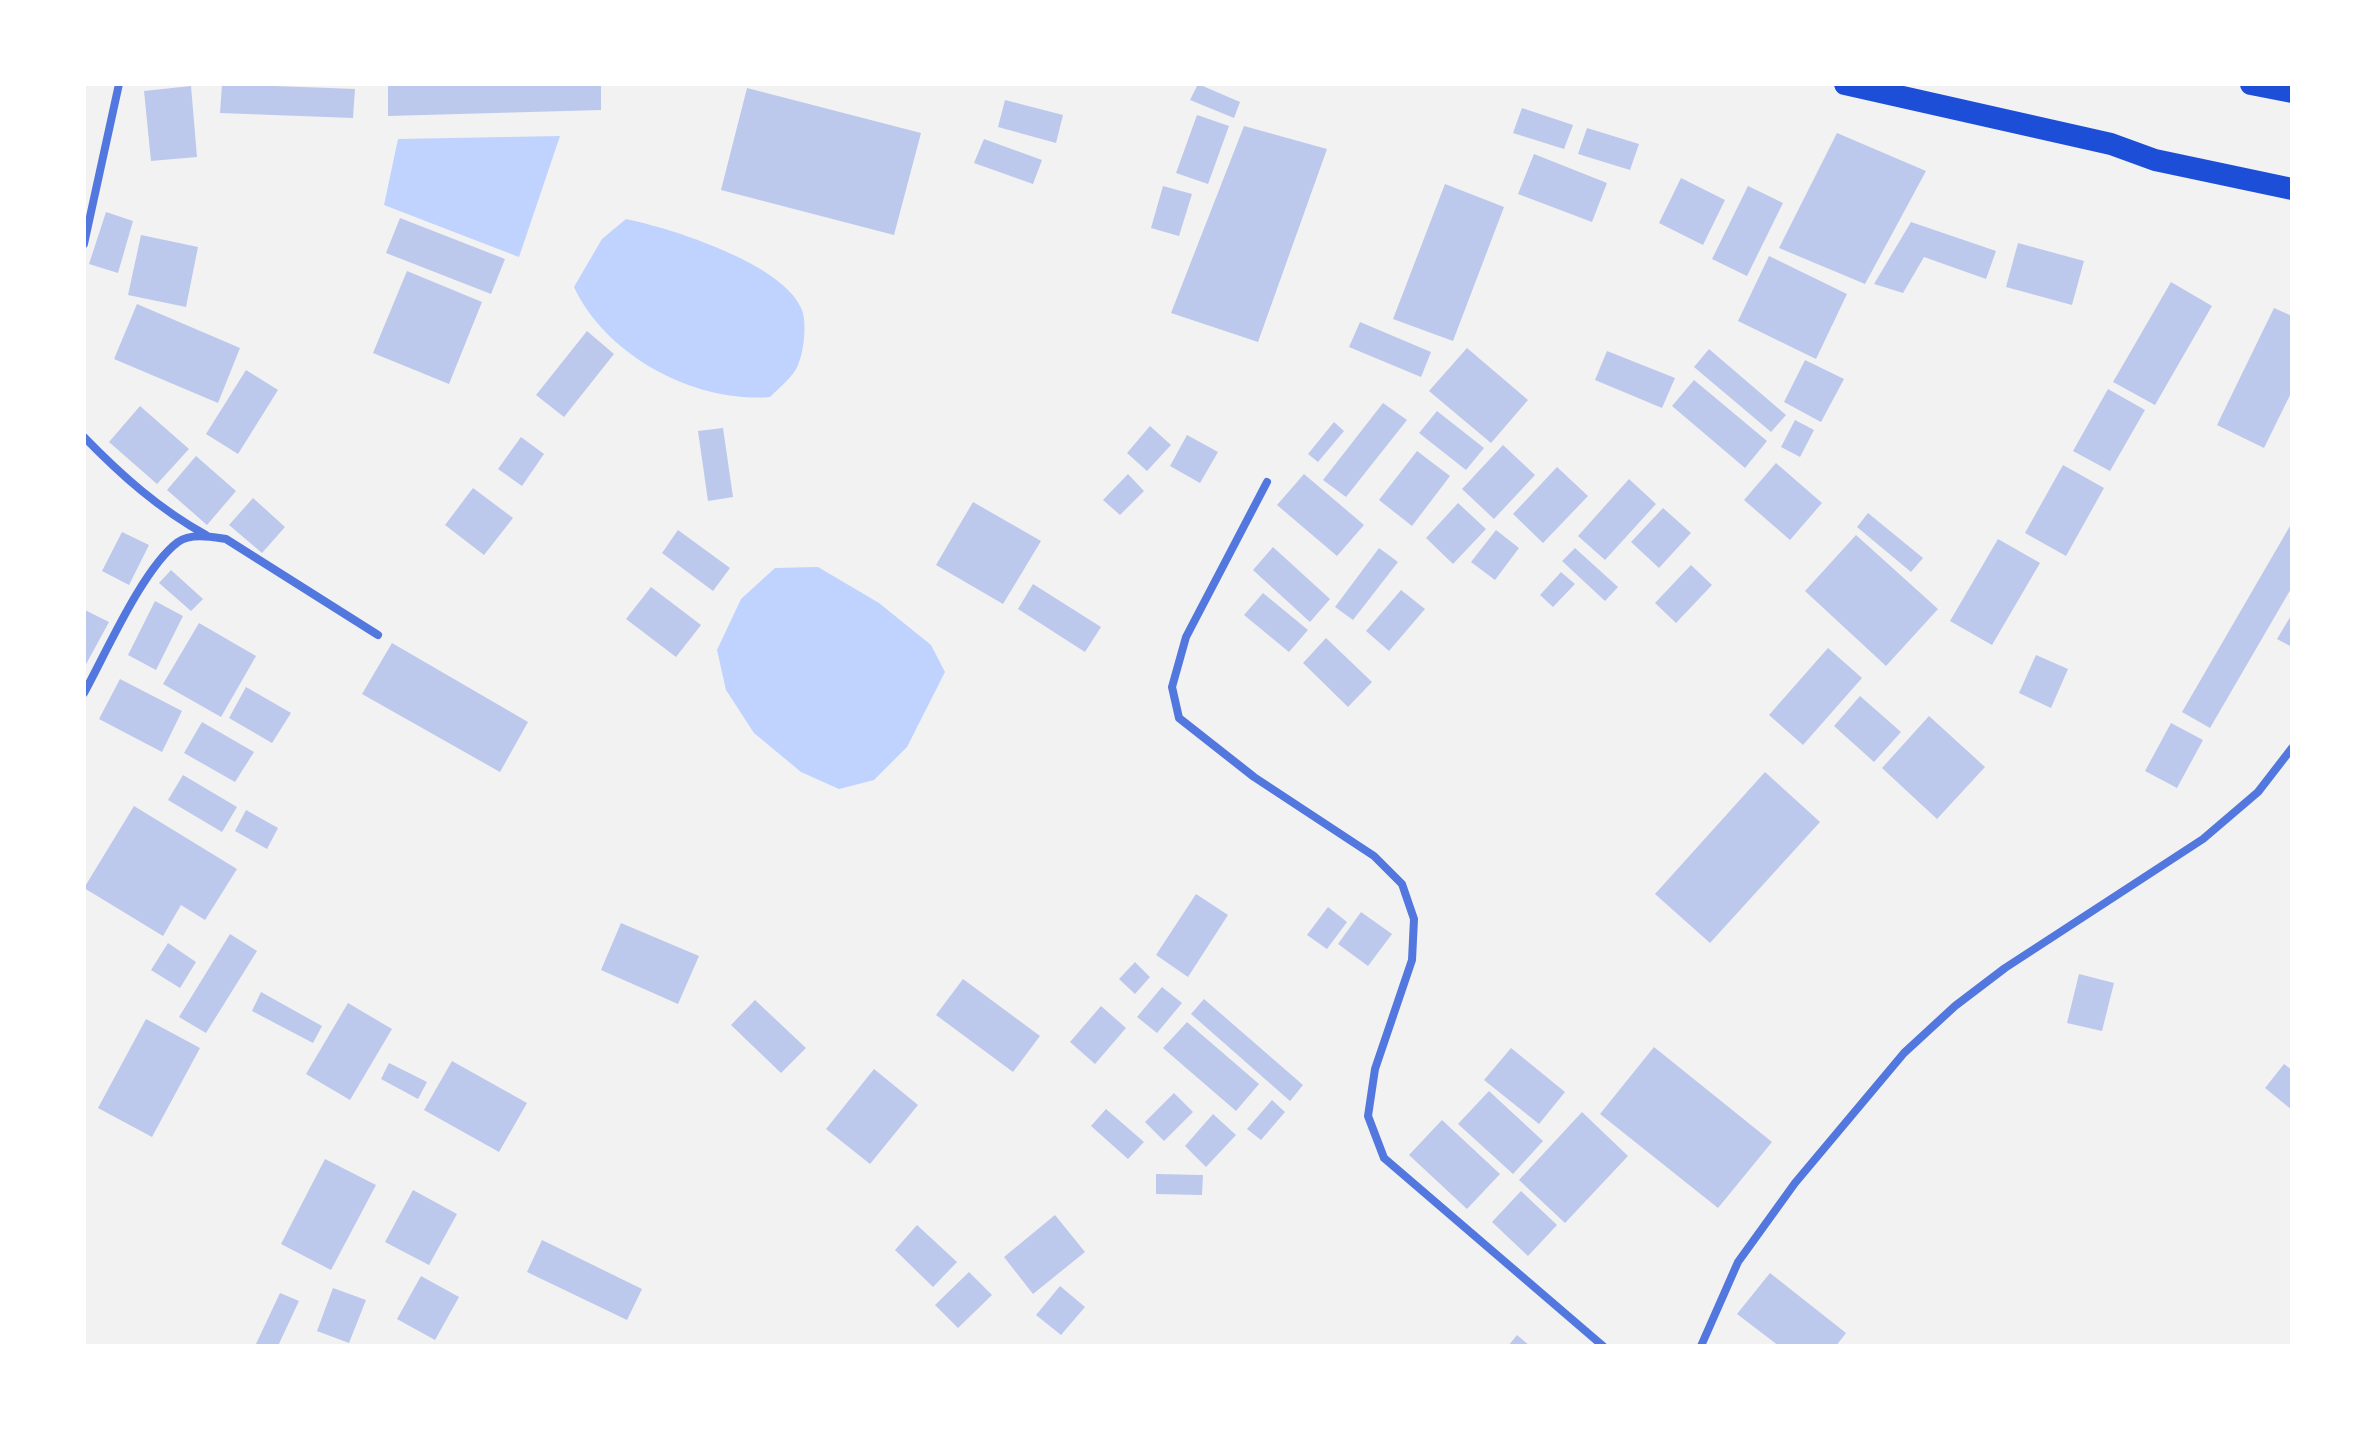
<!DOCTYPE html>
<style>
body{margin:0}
#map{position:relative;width:2376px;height:1430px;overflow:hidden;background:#f2f2f2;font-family:Ubuntu,sans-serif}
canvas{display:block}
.frame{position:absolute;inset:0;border:86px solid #fff;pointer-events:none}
</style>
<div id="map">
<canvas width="2376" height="1430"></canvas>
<div class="frame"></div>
</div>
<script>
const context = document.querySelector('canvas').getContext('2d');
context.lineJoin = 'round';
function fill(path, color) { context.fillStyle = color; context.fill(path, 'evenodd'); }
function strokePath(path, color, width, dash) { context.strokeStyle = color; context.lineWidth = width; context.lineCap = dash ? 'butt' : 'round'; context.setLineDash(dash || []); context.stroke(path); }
fill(new Path2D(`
 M560,136L519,257L384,205L398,139Z
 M626,219C670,228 785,264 802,310C807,324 804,351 798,365C794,376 779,388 770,397C695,403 606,356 574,287L602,239Z
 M818,567L879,603L931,645L945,672L907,747L874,780L839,789L801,772L754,733L726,690L717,650L741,599L775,568Z`), '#bfd3fe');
fill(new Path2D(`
 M222,84L355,89L353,118L220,113Z
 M388,84H601V110L388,116Z
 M1198,84L1240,102L1234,118L1190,100Z
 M191,86L197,157L151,161L144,91Z
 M747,88L921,133L894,235L721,190Z
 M1005,100L1063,115L1056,143L998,127Z
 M1522,108L1573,125L1564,149L1513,133Z
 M1197,115L1229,126L1208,184L1176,173Z
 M1244,126L1327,149L1258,342L1171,313Z
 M1587,128L1639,144L1630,170L1578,154Z
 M1837,133L1926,171L1865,284L1779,248Z
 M984,139L1042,160L1033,184L974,163Z
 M1534,154L1607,183L1592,222L1518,194Z
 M1681,178L1725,200L1703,245L1659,223Z
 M1445,184L1504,207L1453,341L1393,319Z
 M1163,186L1192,194L1179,236L1151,228Z
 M1748,186L1783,203L1747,276L1712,259Z
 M106,212L133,221L118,273L89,264Z
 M400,218L505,259L491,294L386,253Z
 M1911,222L1996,251L1986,279L1924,257L1903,293L1874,284Z
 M141,235L198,247L186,307L128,295Z
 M2018,243L2084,261L2072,305L2006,287Z
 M1769,256L1847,294L1816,359L1738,321Z
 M407,271L482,302L449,384L373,353Z
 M2171,282L2212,306L2155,405L2113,382Z
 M137,304L240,348L218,403L114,359Z
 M2274,308L2292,316V391L2264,448L2217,425Z
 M1360,322L1431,352L1421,377L1349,347Z
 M587,331L614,354L564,417L536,395Z
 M1467,348L1528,400L1491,443L1429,391Z
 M1709,349L1786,415L1771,432L1694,367Z
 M1607,351L1675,378L1662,408L1595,380Z
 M1805,360L1844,379L1821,422L1784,402Z
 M246,370L278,390L238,454L206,434Z
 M1694,380L1767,441L1745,468L1672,406Z
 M2108,389L2145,410L2110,471L2073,451Z
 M1383,403L1407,420L1346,497L1323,480Z
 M140,406L189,449L157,484L109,442Z
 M1437,411L1484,448L1466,470L1419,433Z
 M1795,420L1814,430L1800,457L1781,447Z
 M1334,422L1344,431L1318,462L1308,454Z
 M1150,426L1171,445L1147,471L1127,453Z
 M723,428L733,497L708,501L698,431Z
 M1187,435L1218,452L1200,483L1170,466Z
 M521,437L544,454L522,486L498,469Z
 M1503,445L1535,475L1494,519L1462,489Z
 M1417,451L1450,476L1412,526L1379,500Z
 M196,456L236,491L207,525L167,490Z
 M1776,463L1822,503L1790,540L1744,500Z
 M2063,465L2104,488L2066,556L2025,533Z
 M1557,467L1588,496L1543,543L1513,514Z
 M1128,474L1144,491L1120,515L1103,500Z
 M1304,474L1364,525L1337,556L1277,505Z
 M1629,479L1656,504L1605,560L1578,536Z
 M473,488L513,518L484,555L445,525Z
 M253,498L285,527L262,553L229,525Z
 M973,502L1041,541L1003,604L936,565Z
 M1458,503L1486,529L1453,564L1426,538Z
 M1663,508L1691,533L1659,568L1631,542Z
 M1868,513L1923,558L1911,572L1857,527Z
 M2290,526L2292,587L2210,728L2182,712Z
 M678,530L730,568L713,591L662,553Z
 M1496,530L1519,548L1495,580L1471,562Z
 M122,532L149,545L129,585L102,571Z
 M1856,535L1938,609L1886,666L1805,591Z
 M1998,539L2040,563L1992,645L1950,621Z
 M1273,547L1330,599L1310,622L1253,570Z
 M1379,548L1398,562L1353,620L1335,607Z
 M1575,548L1618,587L1605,601L1562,561Z
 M1691,565L1712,585L1676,623L1655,603Z
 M171,570L203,599L191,611L159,583Z
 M1561,572L1575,584L1553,607L1540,595Z
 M1033,584L1101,627L1085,652L1018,609Z
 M651,587L701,625L676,657L626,619Z
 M1401,590L1425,609L1389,651L1366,631Z
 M1263,593L1308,630L1289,652L1244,615Z
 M155,601L183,616L156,670L128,655Z
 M85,610L109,622L84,668V612Z
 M2292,614V647L2277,639Z
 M199,623L256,656L221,717L163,684Z
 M1326,638L1372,682L1348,707L1303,663Z
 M392,643L528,722L500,772L362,694Z
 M1828,648L1862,678L1803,745L1769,715Z
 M2036,655L2068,669L2051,708L2019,693Z
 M120,679L182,711L162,752L99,719Z
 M246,687L291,713L272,743L229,718Z
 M1860,696L1901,732L1874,762L1834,726Z
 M1929,716L1985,767L1937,819L1882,768Z
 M202,722L254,752L235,782L184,753Z
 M2171,723L2203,740L2177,788L2145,771Z
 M1765,772L1820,822L1710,943L1655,894Z
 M183,775L237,807L222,832L168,800Z
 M134,806L237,869L205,920L181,905L163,936L84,888Z
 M246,810L278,828L267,849L235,831Z
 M1196,894L1228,915L1188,977L1156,955Z
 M1328,907L1347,922L1327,949L1307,935Z
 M1361,912L1392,934L1368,966L1338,944Z
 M621,923L699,956L678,1004L601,970Z
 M230,934L257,951L206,1033L179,1017Z
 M168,943L196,962L180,988L151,970Z
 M1135,962L1150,977L1135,994L1119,979Z
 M2079,974L2114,983L2102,1031L2067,1023Z
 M963,979L1040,1036L1013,1072L936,1015Z
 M1162,987L1182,1003L1157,1033L1137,1017Z
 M261,992L322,1026L313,1043L252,1011Z
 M1204,999L1303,1085L1290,1101L1191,1014Z
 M755,1000L806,1048L781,1073L731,1025Z
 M348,1003L392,1029L350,1100L306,1074Z
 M1101,1006L1126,1028L1095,1064L1070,1042Z
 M146,1019L200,1048L152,1137L98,1108Z
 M1187,1022L1259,1084L1236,1111L1163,1048Z
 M1654,1047L1772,1142L1718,1208L1600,1114Z
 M1511,1048L1565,1092L1539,1124L1484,1080Z
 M452,1061L527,1103L499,1152L424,1110Z
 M389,1063L427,1082L418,1099L381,1079Z
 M2284,1064L2292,1070V1110L2265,1088Z
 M874,1069L918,1105L870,1164L826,1129Z
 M1489,1091L1543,1141L1513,1174L1458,1124Z
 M1174,1093L1193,1112L1164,1141L1145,1122Z
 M1272,1100L1285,1112L1261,1140L1247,1129Z
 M1106,1109L1144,1142L1128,1159L1091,1126Z
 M1582,1112L1628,1156L1565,1223L1519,1180Z
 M1213,1114L1236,1135L1206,1167L1185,1146Z
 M1442,1120L1500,1174L1467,1209L1409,1155Z
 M325,1159L376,1185L331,1270L281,1244Z
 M1156,1174L1203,1175L1202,1195L1156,1194Z
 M413,1190L457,1214L429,1265L385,1242Z
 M1521,1191L1557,1225L1528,1256L1492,1222Z
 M1055,1215L1085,1252L1033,1294L1004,1257Z
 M917,1225L957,1262L933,1287L895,1250Z
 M542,1240L642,1289L627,1320L527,1272Z
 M969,1272L992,1295L958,1328L935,1305Z
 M1770,1273L1846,1333L1836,1346H1779L1737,1314Z
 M421,1276L459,1297L435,1340L397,1319Z
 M1060,1286L1085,1307L1061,1335L1036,1315Z
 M333,1288L366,1300L349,1343L317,1331Z
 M280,1293L299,1301L278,1346H255Z
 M1517,1335L1530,1346H1508Z`), '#bdc9ec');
strokePath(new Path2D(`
 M84,244L119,84
 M84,437C121,475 159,509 206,535
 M1267,482L1186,637L1172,687L1179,718L1254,777L1374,856L1402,884L1414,919L1412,960L1375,1069L1368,1116L1384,1158L1603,1346
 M84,693C106,653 143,568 178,542C191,533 212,537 226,539L378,635
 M1701,1346L1738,1262L1795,1183L1904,1053L1955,1006L2005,968L2203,839L2258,792L2292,748`), '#5277de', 8);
strokePath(new Path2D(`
 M1845,84L2111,144L2155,160L2292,189
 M2251,84L2292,92`), '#1d4ed8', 22);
</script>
